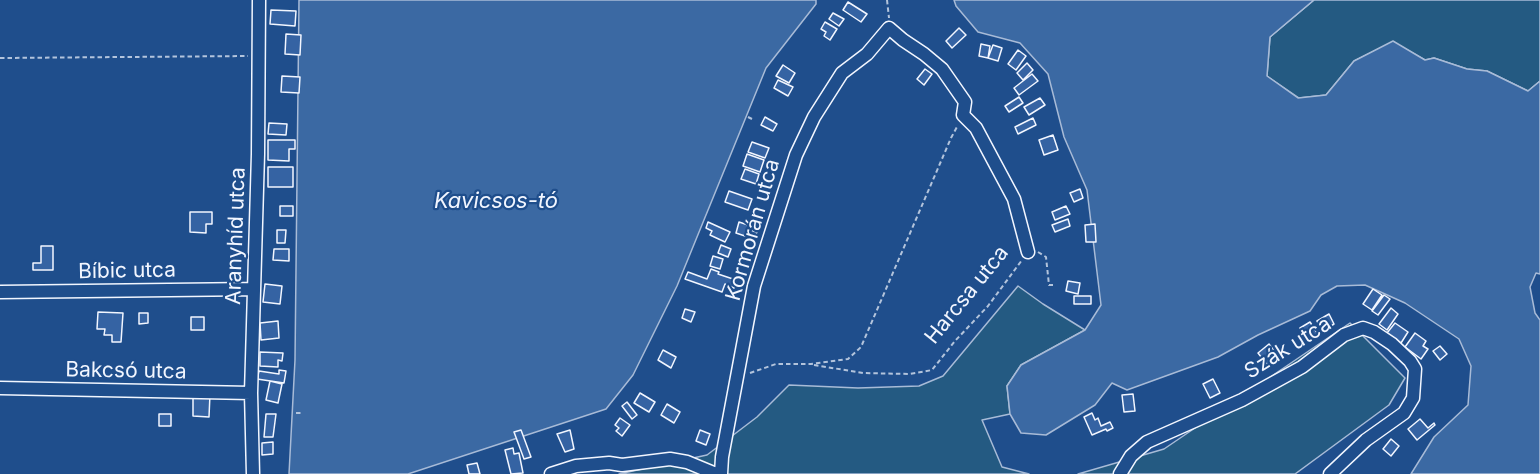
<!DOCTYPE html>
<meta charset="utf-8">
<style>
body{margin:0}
canvas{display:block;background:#1f4e8c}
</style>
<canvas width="1540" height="474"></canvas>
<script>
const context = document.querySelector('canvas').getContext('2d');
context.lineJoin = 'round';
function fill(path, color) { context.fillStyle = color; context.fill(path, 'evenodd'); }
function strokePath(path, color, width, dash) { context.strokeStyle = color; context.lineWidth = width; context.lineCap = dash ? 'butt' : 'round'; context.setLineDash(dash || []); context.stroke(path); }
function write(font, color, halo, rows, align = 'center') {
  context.font = font + ' Inter,sans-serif'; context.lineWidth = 4.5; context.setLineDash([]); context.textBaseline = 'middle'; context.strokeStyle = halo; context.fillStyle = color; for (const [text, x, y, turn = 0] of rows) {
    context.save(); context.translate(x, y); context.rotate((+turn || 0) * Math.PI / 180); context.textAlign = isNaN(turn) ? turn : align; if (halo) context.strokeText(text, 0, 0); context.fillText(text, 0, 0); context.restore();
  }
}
const green = new Path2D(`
 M1314,0H1540V81L1528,91L1487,71L1467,69L1434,58L1425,60L1393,42L1354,61L1326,95L1299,98L1267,76L1270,37Z
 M1018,286L1043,304L1085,330L1021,365L1007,386L1010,414L982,420L1002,467L1029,474H619L707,455L757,417L789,385L858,388L919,386L943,376Z
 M1350,323L1405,378L1389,405L1295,474H1078L1164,449Z`);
fill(green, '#245a82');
strokePath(green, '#a8bbd7', 1.5);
const water = new Path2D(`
 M299,0H816V4L766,68L677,286L633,375L606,409L408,474H289L295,360Z
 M954,0H1314L1270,37L1267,76L1298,98L1326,95L1354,61L1393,41L1425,60L1434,58L1467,69L1487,71L1528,91L1540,81V274L1536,273L1530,287L1535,313L1540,320V474H1411L1434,437L1468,405L1471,366L1459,339L1405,303L1365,285L1337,286L1321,295L1310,311L1258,335L1218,357L1127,390L1112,383L1095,405L1046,435L1021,433L1010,414L1007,386L1021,365L1085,330L1101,305L1087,190L1064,137L1048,74L1020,43L978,32L956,6Z`);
fill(water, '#3b69a3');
strokePath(water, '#a8bbd7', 1.5);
const building = new Path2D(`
 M848,2L867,14L861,22L843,10Z
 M271,10L296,11L295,26L270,24Z
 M833,13L844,19L839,26L829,19Z
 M825,22L837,29L830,40L824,36L826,32L821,29Z
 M959,28L966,35L952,48L946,41Z
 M286,34L301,35L300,55L285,54Z
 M981,44L990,46L988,58L979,56Z
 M993,45L1002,48L998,61L988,58Z
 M1018,50L1026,56L1016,70L1008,64Z
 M1027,63L1033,70L1023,80L1017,73Z
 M783,65L795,73L789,83L776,76Z
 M925,69L932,74L924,85L917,79Z
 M1032,74L1038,81L1019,95L1014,88Z
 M282,76L300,77L299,93L281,92Z
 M778,80L793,87L788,96L774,88Z
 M1019,97L1023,103L1009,112L1005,106Z
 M1040,98L1045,105L1029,115L1024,107Z
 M765,117L777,124L773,131L761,125Z
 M1033,118L1036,125L1018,134L1015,127Z
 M269,123L287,124L286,135L268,134Z
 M1053,135L1058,150L1044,155L1039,140Z
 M268,140H295V149H289V161L268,160Z
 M752,142L769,148L765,158L748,152Z
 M747,154L764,160L760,172L743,166Z
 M268,167H293V187H268Z
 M745,169L759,174L756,184L741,179Z
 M1080,189L1083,198L1074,202L1070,193Z
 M729,191L752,199L748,210L725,202Z
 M280,206H293V216H280Z
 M1066,206L1070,214L1055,220L1052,212Z
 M190,212H212V224H206V233L190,232Z
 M1068,219L1070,226L1055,232L1052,225Z
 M708,222L730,232L725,242L710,235L712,231L706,228Z
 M739,222L754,227L753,231L757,232L754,239L736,233Z
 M1095,224L1096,242H1086L1085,225Z
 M277,230H286L285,243H277Z
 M721,245L731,249L728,257L718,253Z
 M41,246H53V270H33V263H41Z
 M274,249H289V261L273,260Z
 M713,256L723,259L720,269L710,266Z
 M711,269L719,272L718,274L736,280L734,288L725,284L722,292L685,279L688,272L707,279Z
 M1068,281L1080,283L1078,294L1066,291Z
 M265,284L282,286L280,304L263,302Z
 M1373,289L1382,295L1372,310L1363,304Z
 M1384,295L1390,299L1378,315L1372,311Z
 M1074,296H1091V304H1074Z
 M1391,308L1398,314L1387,330L1379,324Z
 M685,309L695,312L691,322L682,318Z
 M98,312L123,313L121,342H112V335H104L105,329H97Z
 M139,313H148V323L139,324Z
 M1329,314L1334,324L1323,331L1317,321Z
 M191,317H204V330H191Z
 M278,321L279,338L261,340L260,323Z
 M1310,322L1318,334L1308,341L1300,328Z
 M1395,323L1408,332L1401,343L1387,333Z
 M1415,333L1426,341L1423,346L1428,349L1421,359L1405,347Z
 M1269,344L1280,359L1269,367L1258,353Z
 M1440,346L1447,354L1440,360L1433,351Z
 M663,350L676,357L671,368L658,360Z
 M260,352L283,353L282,361L278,360V367L260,366Z
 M279,370L286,371L284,383L257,379L259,371L279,374Z
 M1213,379L1220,393L1210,398L1203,384Z
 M270,381L282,384L278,403L266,400Z
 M193,393L210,394L209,417L193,416Z
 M640,393L655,402L649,412L634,403Z
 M1133,394L1135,411L1124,412L1122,395Z
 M627,402L637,415L632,419L622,406Z
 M667,404L680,412L674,423L661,415Z
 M1092,413L1095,420L1098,418L1101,426L1110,422L1113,428L1107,431L1106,429L1092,435L1084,417Z
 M159,414H171V426H159Z
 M266,414H276L273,437H264Z
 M620,418L630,425L622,436L616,431L619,428L615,425Z
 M1420,419L1428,428L1434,423L1435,425L1417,440L1408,429Z
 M521,430L531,457L524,459L514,432Z
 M570,430L574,449L565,452L557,434Z
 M700,430L710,434L706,445L696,441Z
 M1391,439L1399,446L1391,456L1383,449Z
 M273,442V454L262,455V443Z
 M513,448L514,454L519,453L523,473L511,474L505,450Z
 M477,463L480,474H469L467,465Z`);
fill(building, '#3563a3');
strokePath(building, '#f2f6ff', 1.5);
const minor = new Path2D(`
 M0,292L254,289
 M0,388L251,393
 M253,474L251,393L258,154L259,0
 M551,474L576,466L609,463L622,465L670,459L687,462L716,474
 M721,474L722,457L754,286L796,155L814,117L842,73L867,54L889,28L903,40L924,54L942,69L965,102L963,115L976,128L1014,199L1028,252
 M1120,474L1131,456L1147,442L1242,400L1302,367L1344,335L1363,328L1374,332L1392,344L1410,361L1415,369L1413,398L1404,413L1366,440L1330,474`);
strokePath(minor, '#f2f6ff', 15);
strokePath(new Path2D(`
 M887,0L889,18
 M0,58L248,56
 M748,117L752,119
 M1038,252L1046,257L1049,285H1053
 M814,365L863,373L910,374L932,370L955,341L988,306L1022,260
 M750,373L776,364H811L848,359L861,347L951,138L958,125
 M296,413H302`), '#b3c4dc', 2, [4.5, 3]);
strokePath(minor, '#1f4e8c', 12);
write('21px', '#f2f6ff', '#1f4e8c', [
 ["Kormorán utca",753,230,-74],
 ["Aranyhíd utca",236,236,-88],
 ["Bíbic utca",127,271,-1],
 ["Harcsa utca",967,295,-51],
 ["Szák utca",1288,348,-32],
 ["Bakcsó utca",126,371,1]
]);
write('italic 22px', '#f2f6ff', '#1f4e8c', [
 ["Kavicsos-tó",496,201]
]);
</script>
